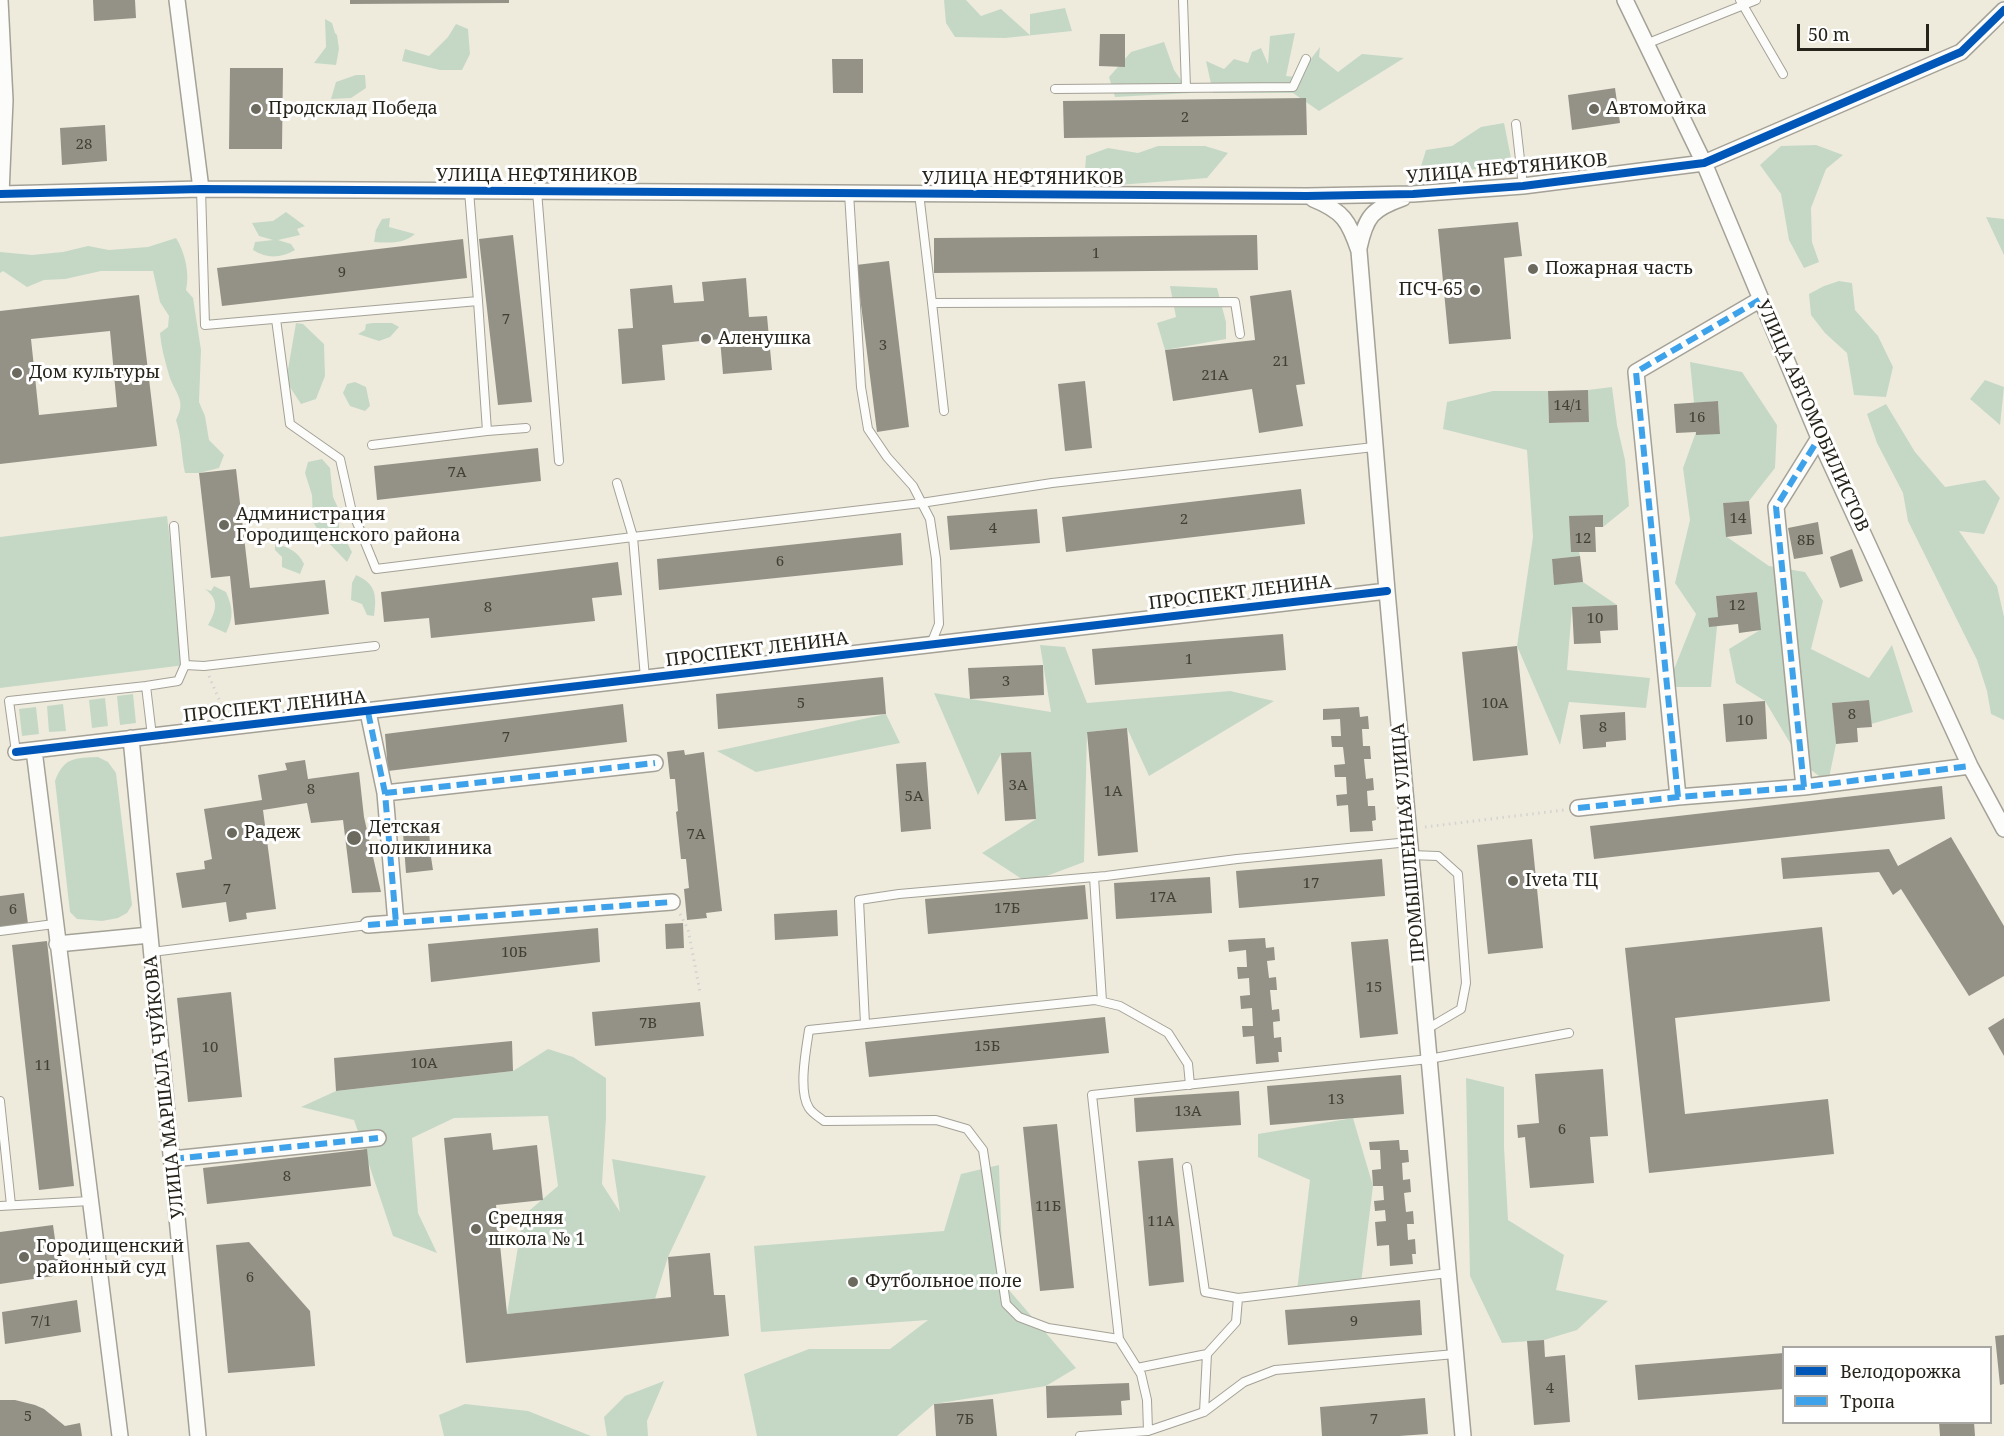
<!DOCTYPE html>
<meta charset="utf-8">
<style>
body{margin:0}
#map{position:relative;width:2004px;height:1436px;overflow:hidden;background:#eeebdd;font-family:"Noto Serif",serif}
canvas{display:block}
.legend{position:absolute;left:1782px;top:1346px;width:210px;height:78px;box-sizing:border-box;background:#fff;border:2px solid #a8a7a3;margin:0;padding:8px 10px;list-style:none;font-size:18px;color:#26241a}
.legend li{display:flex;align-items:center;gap:12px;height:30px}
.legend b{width:30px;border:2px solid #a8a7a3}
.scale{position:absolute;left:1797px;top:24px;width:132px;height:27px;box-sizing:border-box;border:3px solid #26241a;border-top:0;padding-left:8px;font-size:18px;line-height:21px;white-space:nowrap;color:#26241a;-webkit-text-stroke:4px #fff;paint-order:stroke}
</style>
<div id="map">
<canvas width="2004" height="1436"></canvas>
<ul class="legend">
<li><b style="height:8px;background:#0057b8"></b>Велодорожка</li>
<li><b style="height:8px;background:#3ea2ea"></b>Тропа</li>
</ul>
<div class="scale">50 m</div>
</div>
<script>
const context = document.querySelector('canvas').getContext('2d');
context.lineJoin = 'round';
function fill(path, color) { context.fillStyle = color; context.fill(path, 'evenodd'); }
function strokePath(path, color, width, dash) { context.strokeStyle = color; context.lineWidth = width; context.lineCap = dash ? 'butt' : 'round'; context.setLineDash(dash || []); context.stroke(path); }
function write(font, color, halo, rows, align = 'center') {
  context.font = font + ' "Noto Serif",serif'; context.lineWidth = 6; context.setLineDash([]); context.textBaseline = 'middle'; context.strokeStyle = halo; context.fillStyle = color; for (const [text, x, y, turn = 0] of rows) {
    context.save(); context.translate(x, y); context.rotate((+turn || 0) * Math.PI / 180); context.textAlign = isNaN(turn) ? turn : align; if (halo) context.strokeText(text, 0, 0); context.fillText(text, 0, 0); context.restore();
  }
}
fill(new Path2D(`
 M944,0H966L981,16L1001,9L1030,35V14L1065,8L1072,31L1005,38L955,37L946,23Z
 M325,19L332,23L335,33L337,35L339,49L336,65L314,63L326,47Z
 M456,24L468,29L470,54L462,70H440L402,61L405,49L429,56L448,37Z
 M1295,33L1286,76L1297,77L1320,47L1319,57L1338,72L1362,54L1404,58L1319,111L1293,93H1213L1206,61L1224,69L1234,59L1248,63L1252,52L1261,48L1268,64L1270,36Z
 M1164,42L1174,70L1190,93L1115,97L1109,77L1131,52Z
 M356,75H365L366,88L351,98L331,99L336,82Z
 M1504,123L1512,163L1464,171L1414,189L1426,150L1452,146L1481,127Z
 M1816,145L1843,155L1826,169L1811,208L1812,242L1819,262L1804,268L1789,240L1781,194L1760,165L1781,146Z
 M1158,146H1205L1228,153L1207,178L1106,186L1085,171L1086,156L1108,148L1138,153Z
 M286,212L305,226L297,229L300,235L278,240L291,244L295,250C282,258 266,259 253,250L255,242L273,240L259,236L252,223L273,221Z
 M1986,217L2004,219V255Z
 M390,218L389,227L415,234C404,244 388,243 374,242L376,230L382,219Z
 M176,238C185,252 190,274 186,290L193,298L201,350L199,402L205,416L209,440L224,455L219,468L199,473H185C181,455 182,438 176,420C187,400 175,394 169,375C165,361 161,347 160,333L168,327L169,316L160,302L153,271H101L65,279L44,280L27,287L3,271L0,273V252L32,255L63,252L88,246L109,250L148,247Z
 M1839,281L1852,283L1855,310L1878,336L1893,367L1886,397L1854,395L1847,353L1825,333L1811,315L1809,294L1824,286Z
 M1170,286L1217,288L1226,322V339L1165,350L1157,323L1176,317Z
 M296,323L303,324L324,344L325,376L316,399L301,404L286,381Z
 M373,323H392L399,327L390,337L379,341L358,334L365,330L366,324Z
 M1690,362L1742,372L1777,425L1775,468L1749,501L1723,503L1727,537L1769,566L1805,572L1823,601L1811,649L1869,678L1892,645L1913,712L1857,728L1869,700L1833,703L1836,744L1828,783L1802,763L1765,701L1736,683L1729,649L1760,630L1756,592L1716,596L1718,617L1711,687H1667L1696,614L1675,583L1690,520L1683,468L1696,432L1720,433L1718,401L1694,403Z
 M1985,380L2004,387L2000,425L1970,399Z
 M355,382L366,387L370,406L365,411L350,406L343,393L347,384Z
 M1612,387L1617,425L1625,460L1629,506L1603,527L1570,517L1580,556L1552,559L1554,584L1583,582L1617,605L1572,607L1567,670L1650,678L1646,708L1569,702L1560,745L1517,646L1533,537L1527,450L1443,429L1447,402L1493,391H1548L1549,423L1589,422L1588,390Z
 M1886,404L1915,452L1945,487L1985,480L2000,498L1984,534L1959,531L1997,586L2004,617V720L1991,714L1987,691L1977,660L1908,521L1903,493L1877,443L1867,414Z
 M322,459L330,468L333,497L339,510V528L352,552L347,562L321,535L313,522L312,495L305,473L308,462Z
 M167,516L185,665L0,688V537Z
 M275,544C288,547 298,551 304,564L300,574L282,567V557L275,550Z
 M356,575C376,584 377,595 374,616L367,615L362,604L351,600L352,583Z
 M214,586L226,592C233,608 234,617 226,633L208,625C216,611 220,600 205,589L211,591Z
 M1040,645L1065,647L1087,703L1230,691L1274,701L1149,776L1127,728L1087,732L1084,862L1028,883L982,853L1036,819L1001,754L978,795L934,693L1051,712Z
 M133,694L136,723L120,725L117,696Z
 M105,698L108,726L92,728L89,700Z
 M63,704L66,731L49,732L47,706Z
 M36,707L39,734L22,736L19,709Z
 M886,714L900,743L756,772L717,751Z
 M98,757L108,762L116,773L132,905L127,913L118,918L102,921L77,919L70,912L55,781C64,757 75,758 98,757Z
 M548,1049L573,1057L606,1078V1118L602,1184L620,1212L612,1159L706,1176L668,1257L655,1299L507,1314L523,1216L558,1186L548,1116L454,1118L412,1138L418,1213L437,1253L393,1236L354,1120L301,1107L336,1091L513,1071Z
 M1466,1078L1504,1087V1147L1508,1220L1564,1255L1556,1290L1608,1301L1577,1330L1544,1340L1502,1343L1470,1276Z
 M1353,1118L1373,1186L1361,1283L1297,1291L1310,1180L1258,1157V1134Z
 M999,1165L1003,1283L1076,1368L1046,1386L934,1404L897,1436H757L744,1374L809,1349H890L928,1320L761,1332L754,1246L944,1231L961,1174Z
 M664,1381L647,1421L648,1436H607L604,1417L625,1396Z
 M465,1404L528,1411L591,1436H444L439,1415Z`), '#c5d8c6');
fill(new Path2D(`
 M93,0H135L136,18L94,21Z
 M350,0H509V3L350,4Z
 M1100,34H1125V67L1099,66Z
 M832,59H863V93H833Z
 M230,68H283L282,149H229Z
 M1615,88L1620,123L1572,130L1568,95Z
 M1306,98L1307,135L1064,138L1063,101Z
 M105,125L107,161L62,165L60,128Z
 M1518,222L1522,256L1504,258L1511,339L1449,344L1438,229Z
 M513,235L532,402L498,405L479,239Z
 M1257,235L1258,270L934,273V238Z
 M463,239L467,278L222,306L217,268Z
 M889,261L909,427L877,432L856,265Z
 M746,278L749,317L767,316L772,370L723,374L720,339L662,345L665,380L622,384L618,329L633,328L630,289L672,285L674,303L704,301L702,282Z
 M1291,290L1305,384L1296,385L1303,426L1259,433L1252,389L1173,401L1165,350L1255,340L1250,296Z
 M139,295L157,446L0,464V311ZM110,331L117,407L39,415L31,339Z
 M1085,381L1092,448L1065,451L1058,384Z
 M1588,390L1589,422L1549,423L1548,391Z
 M1718,401L1720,434L1696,435V432L1676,433L1674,404Z
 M538,448L541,481L377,500L374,466Z
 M236,469L250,588L325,580L329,614L235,625L230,576L211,578L199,473Z
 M1301,489L1305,524L1066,552L1062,517Z
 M1749,501L1752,534L1726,537L1723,503Z
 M1037,509L1040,543L950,550L947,516Z
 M1603,515V527H1595L1596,552H1571L1569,516Z
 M1818,522L1823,554L1794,559L1788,528Z
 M901,533L903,565L659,590L657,559Z
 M1852,549L1863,581L1840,588L1830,557Z
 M1580,556L1583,582L1554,585L1552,559Z
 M618,562L622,595L592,598L595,621L431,638L429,618L384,622L381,592Z
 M1757,592L1761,630L1739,633L1738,624L1709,627L1708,618L1718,617L1716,596Z
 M1617,605L1618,630L1600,631L1601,643L1574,644L1572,607Z
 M1283,634L1286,670L1095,685L1092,649Z
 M1517,646L1528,755L1473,761L1462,652Z
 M1043,665L1044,695L970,699L968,668Z
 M883,677L886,714L718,729L716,694Z
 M1869,700L1872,727L1857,728L1858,742L1836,744L1832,703Z
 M1765,701L1767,739L1726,742L1723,704Z
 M623,704L627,742L388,771L385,734Z
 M1359,707L1360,717L1368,716L1369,729H1362L1363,746H1370L1371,759H1364L1366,779L1373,778L1374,790L1367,791L1368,806H1375L1376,820L1372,821L1373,831L1350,832L1348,805L1337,806L1336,795L1347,794L1346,777H1335L1334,765L1345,764L1343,747H1332L1331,736H1341L1340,719L1323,720V709Z
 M1625,712L1626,740L1606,742V747L1583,749L1580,715Z
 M1127,728L1138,852L1098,856L1087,732Z
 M684,750L685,755L704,752L722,911L706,913L707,918L687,920L684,889L689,888L686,859H681L676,812L678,811L675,779H670L667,752Z
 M1031,752L1036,819L1005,821L1001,753Z
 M305,760L308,779L359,772L364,817L381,892L352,893L343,820L311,823L307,803L263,810L276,909L246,913L247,919L229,922L226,902L182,908L176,873L205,869L204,861L212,859L204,809L262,800L258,775L287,770L285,763Z
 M926,762L931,829L901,832L896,764Z
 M1942,786L1945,819L1594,859L1590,826Z
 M429,831L430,844L440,843L441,856L431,857L433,870L406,873L403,833Z
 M1951,837L2004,926V976L1969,996L1901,889L1893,895L1879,872L1783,879L1781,858L1889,849L1898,866Z
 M1532,839L1543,948L1488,954L1477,845Z
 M1382,859L1385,896L1239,908L1236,871Z
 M1210,877L1212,913L1116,919L1114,883Z
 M1085,885L1088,919L928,934L925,899Z
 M24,893L28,924L0,927V896Z
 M837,910L838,936L775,940L774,914Z
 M683,923L684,948L666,949L665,924Z
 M1822,927L1830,1001L1675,1018L1685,1114L1828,1099L1834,1154L1649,1173L1625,948Z
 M598,928L600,962L431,982L428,944Z
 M1265,938L1266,948L1274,947L1275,960L1267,961L1269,978L1276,977L1277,990H1270L1272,1010L1279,1009L1280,1021L1273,1022L1274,1038L1281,1037L1282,1052H1278L1279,1062L1256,1064L1254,1036L1243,1037L1242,1026H1253L1252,1008L1241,1009L1240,996L1250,995L1249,978L1238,979L1237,967H1247L1246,950L1229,952L1228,940Z
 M1388,939L1398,1034L1360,1038L1351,942Z
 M47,941L74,1186L39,1190L12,945Z
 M231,992L242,1097L188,1102L177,998Z
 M700,1002L704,1036L595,1046L592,1012Z
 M1105,1017L1109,1053L869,1077L865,1042Z
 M2004,1018V1056L1988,1028Z
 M512,1041L513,1071L336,1091L334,1058Z
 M1603,1069L1608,1136L1590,1137L1594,1183L1530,1188L1525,1137L1518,1138L1517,1125L1539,1123L1535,1074Z
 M1401,1075L1404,1114L1270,1125L1267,1086Z
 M1239,1091L1241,1125L1136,1132L1134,1098Z
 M1057,1124L1074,1288L1040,1291L1023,1127Z
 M491,1133L493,1150L537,1145L543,1200L496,1205L507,1314L671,1297L668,1257L710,1253L714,1295H725L729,1336L466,1363L444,1138Z
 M1399,1140L1400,1150H1408L1409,1162L1402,1163L1403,1180L1410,1179L1411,1192L1404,1193L1406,1212L1413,1211L1414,1224H1407L1408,1240L1415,1239L1416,1254H1412L1413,1264L1390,1266L1389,1245L1377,1246L1375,1222L1386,1221L1385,1210L1375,1211L1374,1201L1384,1200L1383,1186H1373L1372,1170L1381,1169L1380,1150H1370L1369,1142Z
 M367,1149L371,1186L207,1204L203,1168Z
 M1173,1158L1184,1282L1149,1286L1138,1161Z
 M53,1225L60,1275L0,1284V1232Z
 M249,1242L310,1311L315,1366L228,1373L216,1245Z
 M77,1300L81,1332L5,1344L2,1312Z
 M1420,1300L1422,1335L1288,1345L1285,1310Z
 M2004,1335V1384L2000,1385L1995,1336Z
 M1544,1340L1545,1357L1565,1355L1570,1422L1534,1425L1527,1341Z
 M1784,1353V1389L1638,1400L1635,1365Z
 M1129,1383L1130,1400L1121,1401L1122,1415L1047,1418L1046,1386Z
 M1425,1398L1428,1434L1399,1436H1322L1320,1407Z
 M993,1399L997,1436H936L934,1404Z
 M0,1400H15L35,1405L44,1409L65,1426L80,1423L82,1436H0Z
 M1939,1422H1974L1975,1436H1940Z`), '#949287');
const lane = new Path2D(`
 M1183,0L1186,88
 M1740,0L1783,74
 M1646,44L1756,0
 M1055,89L1293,87L1306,59
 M1516,124L1523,186
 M201,189L205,325L478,301L469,191
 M537,191L559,461
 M849,193L861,387L868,429L887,457L913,486L930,519L936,559L939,624L931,644
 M919,193L932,303L1235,302L1240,334
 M478,301L487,431
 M932,303L944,411
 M276,319L290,424L340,459L351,508L376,569L633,537L617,483
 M372,445L487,431L526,428
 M185,665L204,666L375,646
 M645,678L633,537L921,503L1052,483L1374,447
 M146,686L178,681L185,665L174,526
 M16,752L9,701L146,686L152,736
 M1410,855L1438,856L1458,874L1466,983L1461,1009L1427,1029
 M1094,877L1102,1001
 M0,931L54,924
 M152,952L368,925
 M865,1024L859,900L899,894L1106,876L1237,859L1409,842
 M0,1101L11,1205
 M1187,1167L1205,1292L1238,1298L1448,1273
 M0,1206L90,1201
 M1119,1339L1092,1095L1429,1059L1569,1033
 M1137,1368L1207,1354
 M1204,1412L1207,1354L1236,1322L1238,1298
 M1148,1431L1147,1400L1141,1374L1119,1339L1048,1328L1019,1317L1006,1304L983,1150L967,1129L936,1120L824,1121C819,1117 812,1113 809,1108C798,1091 806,1050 809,1030L1095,1000L1120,1006L1168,1033L1188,1064L1190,1085
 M1080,1436L1148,1431L1204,1412L1244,1382L1275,1370L1455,1354`);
const street = new Path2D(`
 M0,0L5,100L1,194
 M177,0L201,189
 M1625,0L1704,163L1819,438L1970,766L2004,829
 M0,194L201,189L1307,196L1413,194L1523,186L1704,163L1961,52L2004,10
 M1313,199C1343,211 1349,221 1359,251L1387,591L1463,1436
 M1359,248C1366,216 1372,209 1403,198
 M368,712L385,793L396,923
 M131,738L198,1436
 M34,750L120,1436
 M16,752L1387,591
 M1804,787L1776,507L1819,438
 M385,793L655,763
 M1678,797L1636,372L1761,299
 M1578,808L1678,797L1804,787L1970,766
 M368,925L672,902
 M57,944L150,935
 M172,1159L378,1138`);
strokePath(lane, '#a4a197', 10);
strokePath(street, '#a4a197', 18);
strokePath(new Path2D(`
 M209,676L224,711
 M1425,827L1564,810
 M680,914L688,929L700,992`), '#d4d3cf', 3, [1.5, 4.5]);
strokePath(lane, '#fcfcfa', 8);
strokePath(street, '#fcfcfa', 15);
strokePath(new Path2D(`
 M368,712L385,793L396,923
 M1804,787L1776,507L1819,438
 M385,793L655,763
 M1678,797L1636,372L1761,299
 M1578,808L1678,797L1804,787L1970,766
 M368,925L672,902
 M172,1159L378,1138`), '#3ea2ea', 6, [12, 6]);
strokePath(new Path2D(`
 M0,194L201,189L1307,196L1413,194L1523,186L1704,163L1961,52L2004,10
 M16,752L1387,591`), '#0057b8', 8);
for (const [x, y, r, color] of [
 [256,109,6,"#6c6a5e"],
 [1594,109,6,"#6c6a5e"],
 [1533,269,6,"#6c6a5e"],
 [1475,290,6,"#6c6a5e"],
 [706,339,6,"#6c6a5e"],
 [17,373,6,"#6c6a5e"],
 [224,525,6,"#6c6a5e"],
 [232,833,6,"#6c6a5e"],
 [354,838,8,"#6c6a5e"],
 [1513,881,6,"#6c6a5e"],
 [476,1229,6,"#6c6a5e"],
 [24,1257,6,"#6c6a5e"],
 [853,1282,6,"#6c6a5e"]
]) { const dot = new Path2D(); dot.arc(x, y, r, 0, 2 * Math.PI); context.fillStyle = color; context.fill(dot); strokePath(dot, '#fff', 2); }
write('15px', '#424035', null, [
 ["2",1185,118],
 ["28",84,145],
 ["1",1096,254],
 ["9",342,273],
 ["7",506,320],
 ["3",883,346],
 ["21",1281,362],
 ["21А",1215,376],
 ["14/1",1568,406],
 ["16",1697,418],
 ["7А",457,473],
 ["14",1738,519],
 ["2",1184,520],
 ["4",993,529],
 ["12",1583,539],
 ["8Б",1806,541],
 ["6",780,562],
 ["12",1737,606],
 ["8",488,608],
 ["10",1595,619],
 ["1",1189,660],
 ["3",1006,682],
 ["5",801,704],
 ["10А",1495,704],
 ["8",1852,715],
 ["10",1745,721],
 ["8",1603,728],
 ["7",506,738],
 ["3А",1018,786],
 ["8",311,790],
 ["1А",1113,792],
 ["5А",914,797],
 ["7А",696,835],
 ["17",1311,884],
 ["7",227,890],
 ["17А",1163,898],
 ["17Б",1007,909],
 ["6",13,910],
 ["10Б",514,953],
 ["15",1374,988],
 ["7В",648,1024],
 ["15Б",987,1047],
 ["10",210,1048],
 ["10А",424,1064],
 ["11",43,1066],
 ["13",1336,1100],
 ["13А",1188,1112],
 ["6",1562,1130],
 ["8",287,1177],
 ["11Б",1048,1207],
 ["11А",1161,1222],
 ["6",250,1278],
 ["7/1",41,1322],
 ["9",1354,1322],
 ["4",1550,1389],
 ["5",28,1417],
 ["7Б",965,1420],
 ["7",1374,1420]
]);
write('18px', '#26241a', '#fff', [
 ["Продсклад Победа",268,109],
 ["Автомойка",1606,109],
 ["Пожарная часть",1545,269],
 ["ПСЧ-65",1463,290,"right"],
 ["Аленушка",718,339],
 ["Дом культуры",29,373],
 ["Администрация",236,515],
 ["Городищенского района",236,536],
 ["Детская",368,828],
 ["поликлиника",368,849],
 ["Радеж",244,833],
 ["Iveta ТЦ",1525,881],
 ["Средняя",488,1219],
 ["школа № 1",488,1240],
 ["Городищенский",36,1247],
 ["районный суд",36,1268],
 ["Футбольное поле",865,1282]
], 'left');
write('18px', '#26241a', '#fff', [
 ["УЛИЦА НЕФТЯНИКОВ",1507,169,-5],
 ["УЛИЦА НЕФТЯНИКОВ",537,176],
 ["УЛИЦА НЕФТЯНИКОВ",1023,179],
 ["УЛИЦА АВТОМОБИЛИСТОВ",1812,416,66],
 ["ПРОСПЕКТ ЛЕНИНА",1240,593,-7],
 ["ПРОСПЕКТ ЛЕНИНА",757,650,-7],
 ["ПРОСПЕКТ ЛЕНИНА",275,707,-6],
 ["ПРОМЫШЛЕННАЯ УЛИЦА",1409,843,-95],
 ["УЛИЦА МАРШАЛА ЧУЙКОВА",165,1087,-96]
]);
</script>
